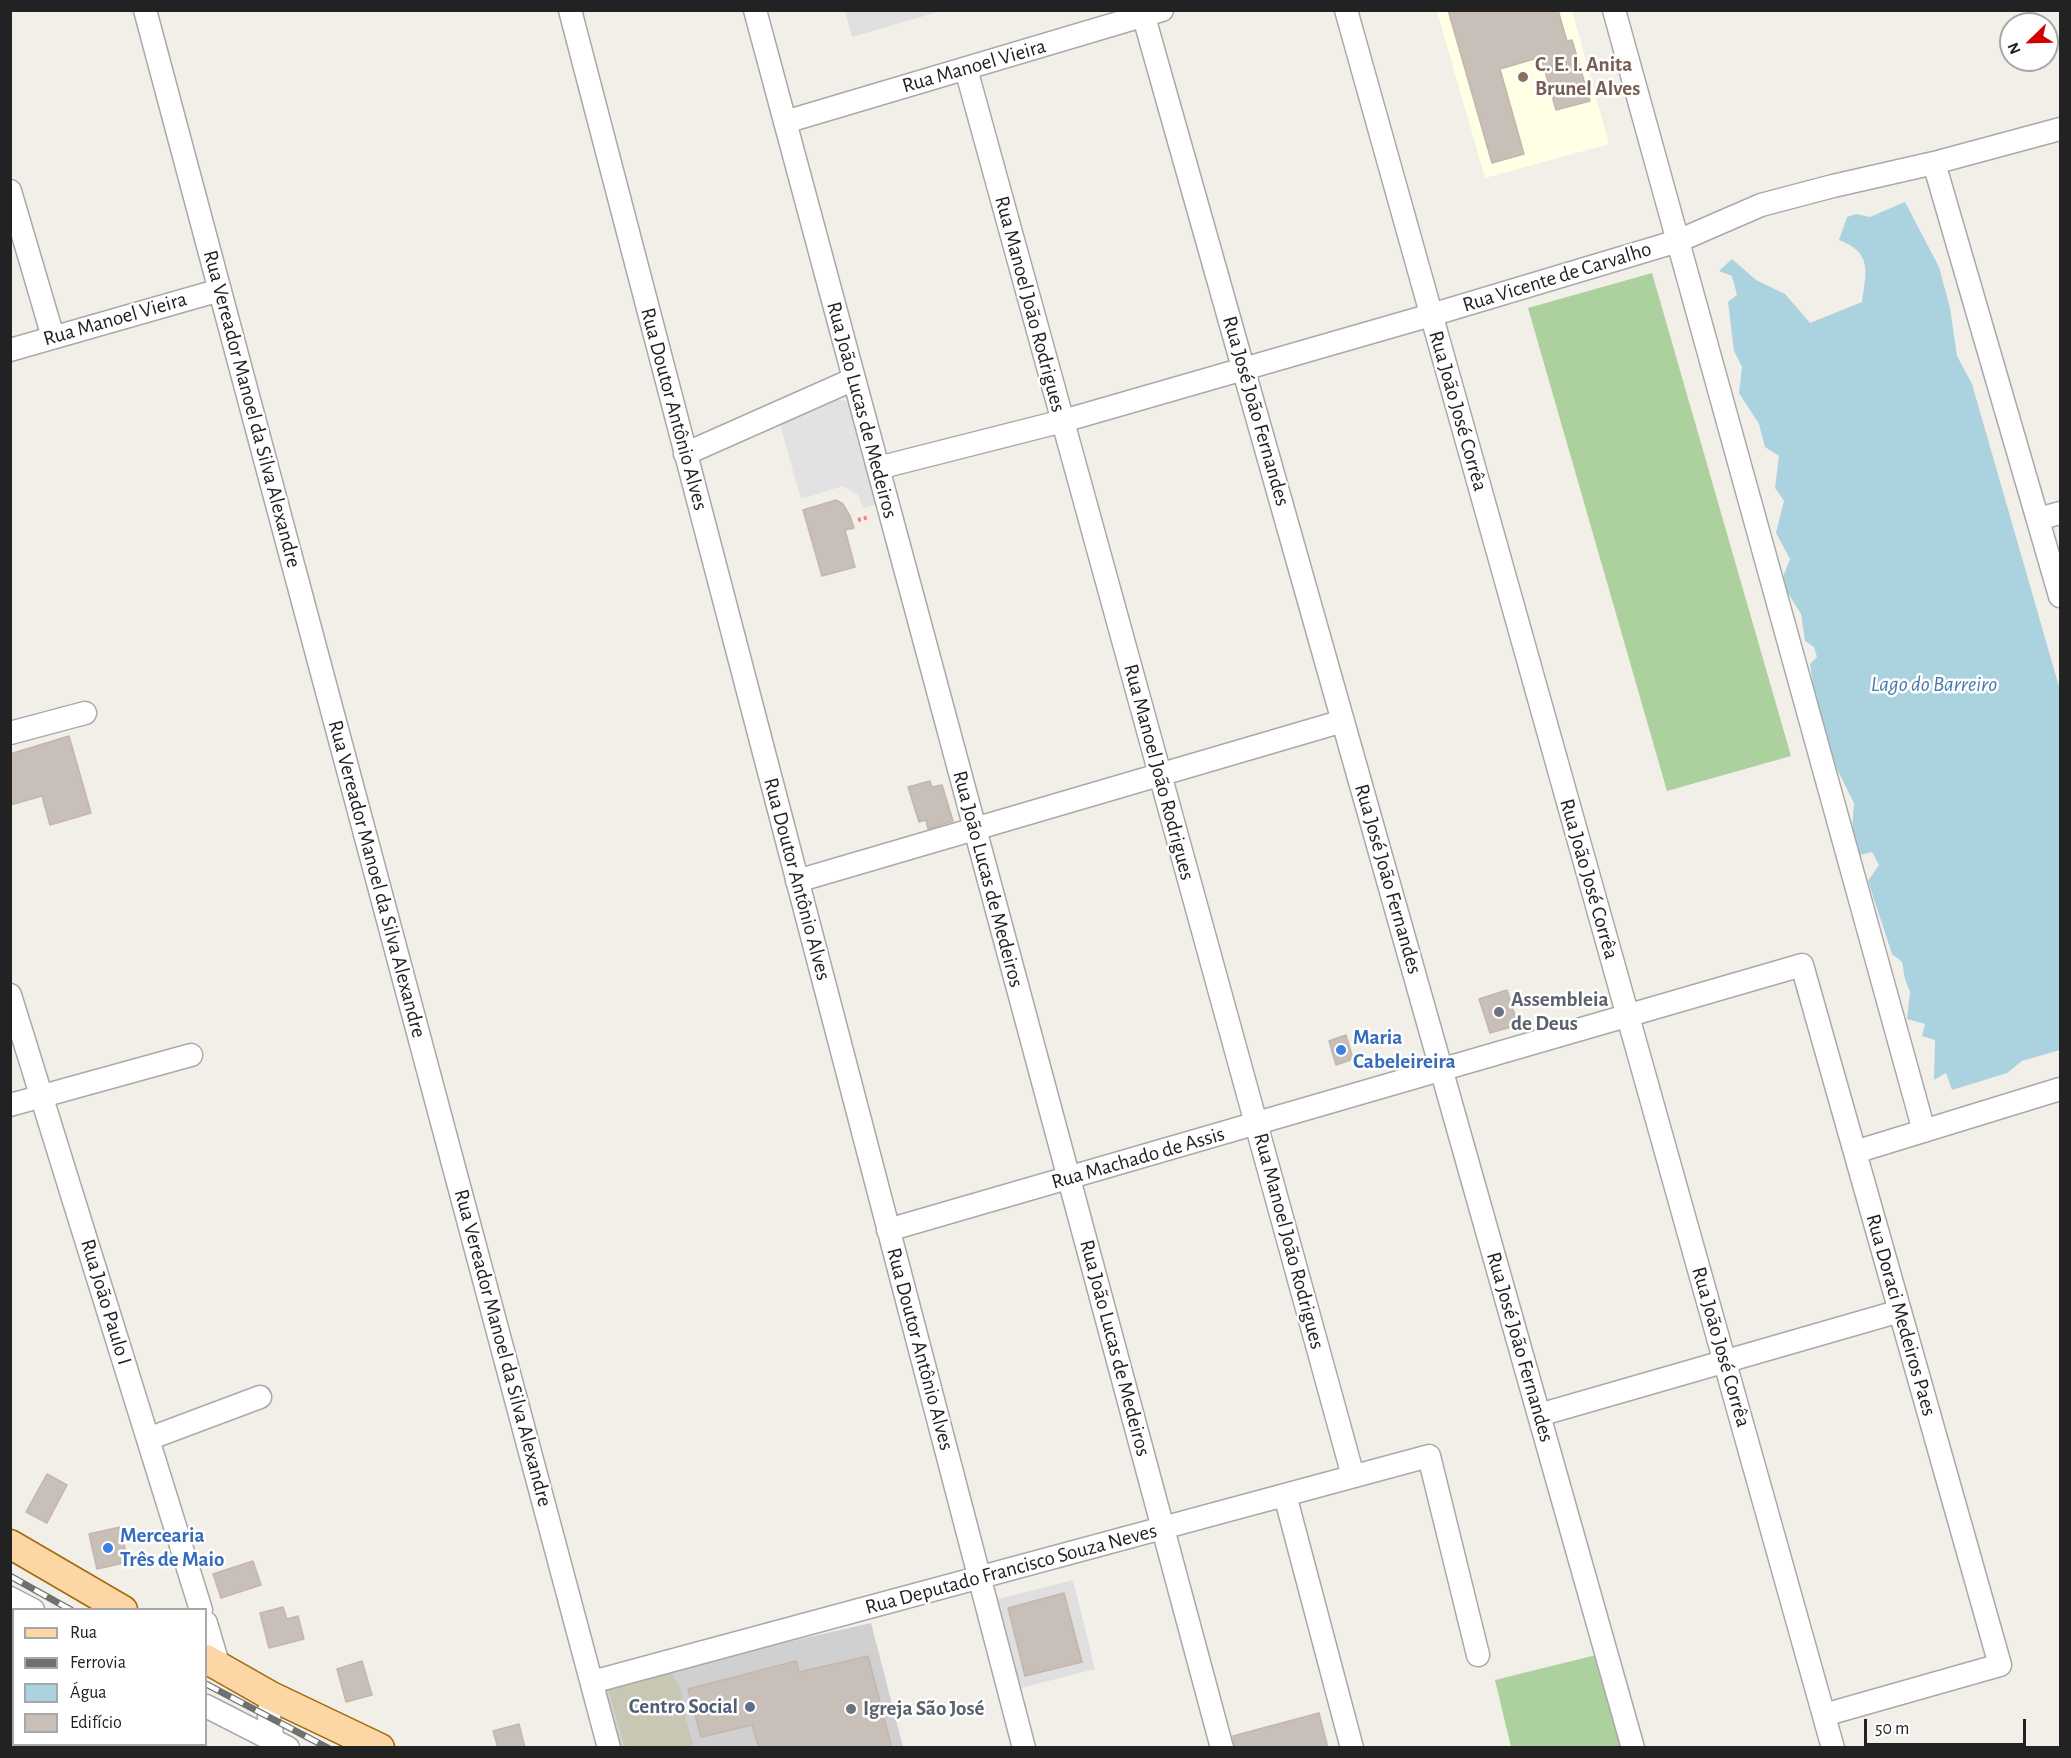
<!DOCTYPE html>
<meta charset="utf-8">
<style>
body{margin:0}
#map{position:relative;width:2071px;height:1758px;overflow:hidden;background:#f2efe9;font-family:"Alegreya Sans",sans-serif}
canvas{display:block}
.frame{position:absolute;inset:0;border:12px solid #222;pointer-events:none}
.legend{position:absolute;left:12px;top:1608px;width:195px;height:138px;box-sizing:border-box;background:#fff;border:2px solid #a7a7a7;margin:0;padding:8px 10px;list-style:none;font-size:18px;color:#222}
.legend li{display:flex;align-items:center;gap:12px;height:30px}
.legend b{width:30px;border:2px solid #a7a7a7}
.north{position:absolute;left:1999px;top:12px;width:60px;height:60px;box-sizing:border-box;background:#fff;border:2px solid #a7a7a7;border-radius:50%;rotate:247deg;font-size:16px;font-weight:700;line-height:24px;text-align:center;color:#222}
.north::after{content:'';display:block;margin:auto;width:21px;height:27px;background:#d40000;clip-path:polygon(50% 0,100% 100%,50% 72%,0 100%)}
.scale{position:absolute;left:1864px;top:1719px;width:162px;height:27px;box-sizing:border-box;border:3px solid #222;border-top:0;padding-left:8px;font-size:18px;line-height:21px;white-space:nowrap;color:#222;-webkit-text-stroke:4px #fff;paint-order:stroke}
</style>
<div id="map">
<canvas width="2071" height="1758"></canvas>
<div class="frame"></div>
<ul class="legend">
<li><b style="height:8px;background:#fcd6a4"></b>Rua</li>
<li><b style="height:8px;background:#707070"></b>Ferrovia</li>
<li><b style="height:16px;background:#aad3df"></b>Água</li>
<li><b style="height:16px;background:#c7bfb8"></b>Edifício</li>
</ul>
<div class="north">N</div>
<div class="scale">50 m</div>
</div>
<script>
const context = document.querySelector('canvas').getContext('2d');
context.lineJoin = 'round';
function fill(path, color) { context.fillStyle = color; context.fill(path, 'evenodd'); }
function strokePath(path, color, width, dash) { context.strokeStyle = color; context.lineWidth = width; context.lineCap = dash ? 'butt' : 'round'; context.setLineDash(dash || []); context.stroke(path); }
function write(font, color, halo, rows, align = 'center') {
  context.font = font + ' "Alegreya Sans",sans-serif'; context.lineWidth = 5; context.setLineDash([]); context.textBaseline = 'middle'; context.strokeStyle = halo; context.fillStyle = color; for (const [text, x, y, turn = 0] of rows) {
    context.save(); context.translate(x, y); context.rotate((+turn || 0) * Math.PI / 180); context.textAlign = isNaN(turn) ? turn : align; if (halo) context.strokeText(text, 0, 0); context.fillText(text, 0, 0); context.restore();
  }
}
fill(new Path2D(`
 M845,10H941V11L852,37Z
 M1073,1580L1095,1669L1017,1689L994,1600Z`), '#e0dfdf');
fill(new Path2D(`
 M1437,11H1572L1609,144L1485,178Z`), '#ffffe5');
fill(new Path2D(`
 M871,1623L903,1747H621L603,1684Z`), '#d0d0d0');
fill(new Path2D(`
 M670,1671L681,1688L683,1709L694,1747H625L607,1686Z`), '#c7c7b4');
fill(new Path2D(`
 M1652,273L1791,756L1667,791L1528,308Z
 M1596,1655L1623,1747H1511L1495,1680Z`), '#add19e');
fill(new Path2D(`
 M835,400H844L852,406L879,504L863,508L858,495L843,486L801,499L779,421Z`), '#e2e2e2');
fill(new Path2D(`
 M1905,202L1939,267L1950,308L1957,356L1972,384L2060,690V730L2059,732L2060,738V1050L2022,1061L2007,1073L1952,1090L1946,1073L1934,1080L1935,1040L1922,1036L1925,1024L1907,1019L1910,992L1905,979L1902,962L1892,954L1868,881L1879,865L1872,852L1860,855L1852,832L1854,803L1837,769L1817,713L1810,664L1817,657L1814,647L1805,641L1801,614L1781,582L1790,559L1776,533L1784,501L1775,488L1779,456L1765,447L1759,424L1739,393L1742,367L1734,351L1728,302L1737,295L1732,276L1719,271L1732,259L1756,280L1785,294L1810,323L1862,302C1866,272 1873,253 1839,240L1847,217L1856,214L1870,217Z`), '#aad3df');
const building = new Path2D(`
 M1448,10H1558L1567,41L1572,40L1590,101L1556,110L1541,57L1500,69L1524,154L1492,163Z
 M836,500L843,504L850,516L854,528L845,530L855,567L822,576L803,510Z
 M69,736L91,813L50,825L42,796L10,805V754Z
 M930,781L932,787L942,785L953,821L928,829L926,820L919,822L908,787Z
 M1507,990L1518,1025L1490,1033L1479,999Z
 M1346,1035L1353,1059L1336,1065L1329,1041Z
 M47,1474L67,1485L47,1523L26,1512Z
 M120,1527L128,1562L97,1569L89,1534Z
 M253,1561L261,1585L221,1598L213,1574Z
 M1064,1593L1082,1662L1025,1676L1008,1608Z
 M283,1607L287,1619L298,1616L304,1639L269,1648L260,1613Z
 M868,1656L892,1748H759L752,1725L701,1737L688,1689L796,1661L799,1672Z
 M362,1661L372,1695L346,1702L337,1669Z
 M1319,1713L1328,1748H1235L1233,1736Z
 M519,1724L525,1748H498L493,1731Z`);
fill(building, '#c7bfb8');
strokePath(building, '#c4b6ab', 1.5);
const minor = new Path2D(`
 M145,10L609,1748
 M570,10L1024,1748
 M755,10L1222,1748
 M1142,10L1633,1748
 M1346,10L1833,1748
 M1614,10L1924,1131
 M966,69L1353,1476
 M785,122L1162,10
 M1934,163L2060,596
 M10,191L53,337
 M10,350L220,290
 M685,454L854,379
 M878,468L1063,421L1431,315L1678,241L1761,205L1833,186L1934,163L2060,129
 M2038,519L2060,513
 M10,733L85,713
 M797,881L1343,721
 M10,995L201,1610
 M10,1105L191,1055
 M1855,1152L2060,1089
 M888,1230L1802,965L2000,1665L1824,1715
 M1539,1415L1900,1311
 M148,1439L260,1397
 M1285,1495L1352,1748
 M10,1598L33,1610
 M206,1623L219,1667
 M592,1682L1429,1456L1478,1655
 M271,1696L269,1717L274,1748
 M206,1706L288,1748
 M136,1744L137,1748`);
const major = new Path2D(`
 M10,1544L123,1610
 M206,1659L271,1696L380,1748`);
strokePath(minor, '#a9a9a9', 25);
strokePath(major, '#a06b00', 31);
strokePath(new Path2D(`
 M858,520L869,517`), '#fa8072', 4, [3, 3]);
strokePath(minor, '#fff', 22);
strokePath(major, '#fcd6a4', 28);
const rail = new Path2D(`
 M10,1576L71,1610
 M206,1684L328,1748`);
strokePath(rail, '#707070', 7);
strokePath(rail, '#fff', 4.5, [14]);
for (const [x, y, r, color] of [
 [1523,77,6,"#8d6e63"],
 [1499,1012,6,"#6b7280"],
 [1341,1050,6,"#3f7fe0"],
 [108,1548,6,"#3f7fe0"],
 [750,1707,6,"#5c6f8a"],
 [851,1709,6,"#6b7280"]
]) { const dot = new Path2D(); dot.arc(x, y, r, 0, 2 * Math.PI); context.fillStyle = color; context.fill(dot); strokePath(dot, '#fff', 2); }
write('bold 21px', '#785e54', '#fff', [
 ["C. E. I. Anita",1535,65],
 ["Brunel Alves",1535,89]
], 'left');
write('21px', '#222', '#fff', [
 ["Rua Manoel Vieira",974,66,-16],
 ["Rua Vicente de Carvalho",1557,277,-17],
 ["Rua Manoel João Rodrigues",1030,304,75],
 ["Rua Manoel Vieira",115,319,-16],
 ["Rua Vereador Manoel da Silva Alexandre",252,409,75],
 ["Rua Doutor Antônio Alves",674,409,75],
 ["Rua João Lucas de Medeiros",862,410,75],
 ["Rua José João Fernandes",1256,411,74],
 ["Rua João José Corrêa",1458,411,74],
 ["Rua Manoel João Rodrigues",1159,772,75],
 ["Rua Vereador Manoel da Silva Alexandre",377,879,75],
 ["Rua Doutor Antônio Alves",797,879,75],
 ["Rua João Lucas de Medeiros",988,879,75],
 ["Rua José João Fernandes",1388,879,74],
 ["Rua João José Corrêa",1589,879,74],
 ["Rua Machado de Assis",1138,1158,-16],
 ["Rua Manoel João Rodrigues",1289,1241,75],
 ["Rua João Paulo I",106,1302,73],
 ["Rua Doraci Medeiros Paes",1901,1315,74],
 ["Rua José João Fernandes",1520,1347,74],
 ["Rua João José Corrêa",1721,1347,74],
 ["Rua Vereador Manoel da Silva Alexandre",503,1348,75],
 ["Rua João Lucas de Medeiros",1115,1348,75],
 ["Rua Doutor Antônio Alves",920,1349,75],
 ["Rua Deputado Francisco Souza Neves",1011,1569,-15]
]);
write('bold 21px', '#5b616d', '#fff', [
 ["Assembleia",1511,1000],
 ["de Deus",1511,1024],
 ["Igreja São José",863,1709]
], 'left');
write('bold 21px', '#366cbe', '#fff', [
 ["Maria",1353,1038],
 ["Cabeleireira",1353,1062],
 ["Mercearia",120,1536],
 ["Três de Maio",120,1560]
], 'left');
write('bold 21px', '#4e5e75', '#fff', [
 ["Centro Social",738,1707]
], 'right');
write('italic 22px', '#4a7aab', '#fff', [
 ["Lago do Barreiro",1934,684]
]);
</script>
